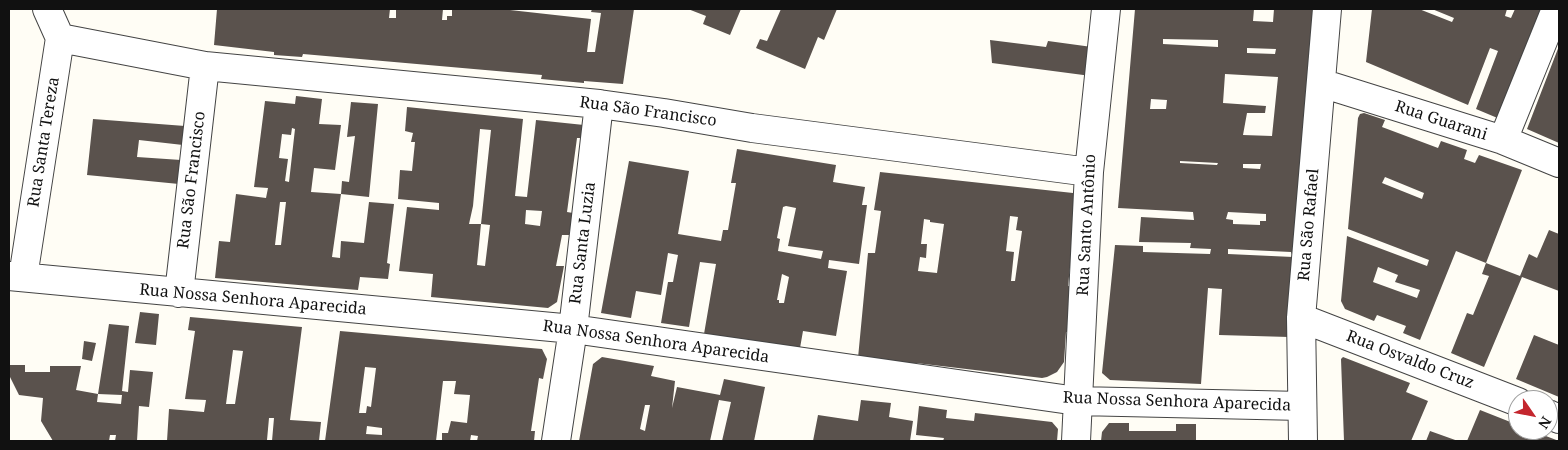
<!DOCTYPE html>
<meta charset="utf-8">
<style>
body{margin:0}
#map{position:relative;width:1568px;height:450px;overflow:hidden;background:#fffdf5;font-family:"Noto Serif",serif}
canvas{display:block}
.frame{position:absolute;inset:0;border:10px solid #111;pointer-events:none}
.north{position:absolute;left:1508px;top:390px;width:50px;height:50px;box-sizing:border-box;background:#fff;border:1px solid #a0a0a0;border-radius:50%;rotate:123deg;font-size:14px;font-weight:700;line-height:20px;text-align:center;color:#111}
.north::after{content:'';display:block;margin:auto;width:18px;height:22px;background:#c4262e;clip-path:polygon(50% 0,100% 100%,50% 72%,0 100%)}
</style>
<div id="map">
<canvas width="1568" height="450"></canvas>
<div class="frame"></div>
<div class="north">N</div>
</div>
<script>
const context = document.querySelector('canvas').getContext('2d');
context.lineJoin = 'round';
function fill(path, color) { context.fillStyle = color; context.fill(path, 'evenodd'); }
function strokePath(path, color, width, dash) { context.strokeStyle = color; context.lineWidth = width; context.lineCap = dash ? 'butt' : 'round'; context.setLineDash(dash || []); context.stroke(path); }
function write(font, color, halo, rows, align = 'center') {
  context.font = font + ' "Noto Serif",serif'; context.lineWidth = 5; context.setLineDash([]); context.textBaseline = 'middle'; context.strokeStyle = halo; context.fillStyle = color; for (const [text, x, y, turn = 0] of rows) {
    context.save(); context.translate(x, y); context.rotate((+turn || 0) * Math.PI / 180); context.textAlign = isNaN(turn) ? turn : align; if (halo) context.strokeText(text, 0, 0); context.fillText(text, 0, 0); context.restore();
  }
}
fill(new Path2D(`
 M217,9H390L389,18H396V9H443L442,20H447V16H452V9H511L510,10L591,19L587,52H595L601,13L591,12L592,9H634L623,84L584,81V83L541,79L542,75L303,54L302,57L274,55V52L214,45Z
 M688,9H741L730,35L703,24L706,16Z
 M781,9H837L824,40L818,37L805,69L756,48L760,39L767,41Z
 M1135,9H1254L1253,21L1273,22L1274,9H1319L1289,337L1219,335L1222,289L1208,288L1201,384L1110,380L1102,373L1115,245L1143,246V252L1210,254L1211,249L1190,248L1191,243L1139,242L1141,217L1194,220L1193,212L1118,208ZM1163,39L1218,40V47L1163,44ZM1247,48L1276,49L1275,54L1247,53ZM1225,74L1278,77L1272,136L1243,135L1247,113H1265L1266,106L1223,103ZM1151,99L1167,100L1166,109H1150ZM1180,161L1218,163L1217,165L1180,163ZM1243,164H1261L1260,169L1243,168ZM1228,212L1266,214V221H1260V225L1233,224V220L1226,219ZM1228,249L1291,252L1293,257L1228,254Z
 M1372,9H1419L1452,22L1454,18L1432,9H1507L1505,16L1511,18L1515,9H1553L1507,122L1476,109L1498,51L1490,48L1468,105L1366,62Z
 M990,40L1046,47L1048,41L1092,47L1091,76L992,63Z
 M1559,46V143L1527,129Z
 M296,96L322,99L319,124L341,125L335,170L314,168L311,192L341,194L342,181L349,182L355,136L347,137L351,102L378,104L369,197L341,194L332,257L340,258L341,241L364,243L369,202L394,204L387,263L390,264L388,279L360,277L358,290L215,278L219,241L230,242L236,194L266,198L268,188L254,187L265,101L295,104ZM292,128L295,129L289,182L285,181L288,159L279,158L282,134L291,135ZM280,202H286L281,245H275Z
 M407,107L523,119L515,196L527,197L536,120L584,125L583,138H577L567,212L573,213L569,235H562L556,266H564L557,302L548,308L431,297L433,274L399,271L407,207L439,210V203L398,199L400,170L412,171L415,142H411L413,133L405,131ZM480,129L491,130L481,224H469L473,206ZM526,210L542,211L540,226L525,224ZM481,224L490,225L485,266L477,265Z
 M1364,113L1385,120L1382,127L1438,148L1441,141L1467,150L1464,159L1475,163L1479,155L1522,170L1486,263L1520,276L1529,254L1537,258L1549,230L1559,234V291L1522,277L1484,367L1451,353L1467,313L1473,315L1489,276L1482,274L1486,263L1456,251L1420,340L1403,333L1406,326L1377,315L1374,321L1345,309L1341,301L1347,236L1427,266L1429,260L1348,229L1358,118L1360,114ZM1385,177L1424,193L1422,199L1382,183ZM1378,267L1398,275L1395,282L1420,290L1417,298L1373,282Z
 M93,119L185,126L183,145L139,140L137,157L181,160L179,184L87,175Z
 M737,149L836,165L833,182L865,187L862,205H867L859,264L829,260L828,268L847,271L836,336L803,331L800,348L704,334L716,264L700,262L689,327L661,323L668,282H673L678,255L668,253L661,295L636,291L631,318L601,313L629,161L689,171L678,234L721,241L723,230H728L736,183H731ZM786,206L796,208L788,246L823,251L821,259L778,251L780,239L777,238L783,207ZM782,274L789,277L784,303H779V300H777Z
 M880,172L1073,193L1077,202L1068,286L1073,287L1068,332H1066L1064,362L1057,372L1047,377L1042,378L916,363L915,369L858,358L868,253H875L881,211L874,210ZM1010,216L1018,217L1016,230L1022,231L1015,281H1011L1014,252L1006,251ZM924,219L930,220V222L944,224L937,273L918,271L920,257L926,258L927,244H921Z
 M140,312L159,314L156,345L135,343Z
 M190,317L302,327L290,420L321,422L319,441H272L274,418H269L267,440L261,441H167L169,409L204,412L206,400L185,399L195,331L188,330ZM233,350L243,351L235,404H226Z
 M109,324L129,326L122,391L128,392L130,370L153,372L149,407L139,406L137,441H115L116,435H110L109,441H53L41,421L43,398L19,395L9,375V365H25V372H50V366H81L76,390L98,394L97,402L121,404L122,395L98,394Z
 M340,331L542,349L547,359L543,379L539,378L531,431H535L534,441H477L478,436L471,435L470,441H442V433H448L451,421L467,423L470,395L454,394L456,381H443L436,441H325ZM365,367L376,368L371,407L367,406L366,413H359ZM367,426L382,428V435L366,434Z
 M1534,335L1559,345V397L1516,379Z
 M84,341L96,343L92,361L82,359Z
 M602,357L654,366L651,376L675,381L672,408L677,387L720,395L724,379L765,387L754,441H722L731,402L719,400L710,441H579L593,364ZM645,405H650L645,431L640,429Z
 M1343,357L1410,383L1406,392L1428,401L1411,441H1344L1341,359Z
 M861,400L891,403L889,417L913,421L910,441H813L818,415L858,421Z
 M919,406L947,410L946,418L974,421L975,413L1052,422L1058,429L1057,441H943L944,438L916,435Z
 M1480,410L1518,425V430H1530L1559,441H1467Z
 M1109,423H1129V431H1176V424H1196V441H1101L1102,432Z
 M1430,431L1458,441H1426Z`), '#5a524d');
const minor = new Path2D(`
 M60,38L205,66L599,104L664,113L752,128L1089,172
 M1321,83L1503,140L1559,163
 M1503,140L1556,9
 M9,276L573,329L1077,401L1302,406
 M23,277L60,38L47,9
 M179,293L205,66
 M1301,318L1518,402
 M1548,414L1559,419
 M556,441L573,329L599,104
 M1076,441L1089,172L1106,9
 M1303,441L1301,318L1327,9`);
strokePath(minor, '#444', 30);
strokePath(minor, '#fff', 28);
write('16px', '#111', '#fff', [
 ["Rua São Francisco",648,112,8],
 ["Rua Guarani",1441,121,18],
 ["Rua Santa Tereza",44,142,-81],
 ["Rua São Francisco",192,180,-83],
 ["Rua Santo Antônio",1087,225,-87],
 ["Rua São Rafael",1309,225,-85],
 ["Rua Santa Luzia",583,243,-83],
 ["Rua Nossa Senhora Aparecida",253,300,5],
 ["Rua Nossa Senhora Aparecida",656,342,8],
 ["Rua Osvaldo Cruz",1410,360,21],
 ["Rua Nossa Senhora Aparecida",1177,402,2]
]);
</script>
